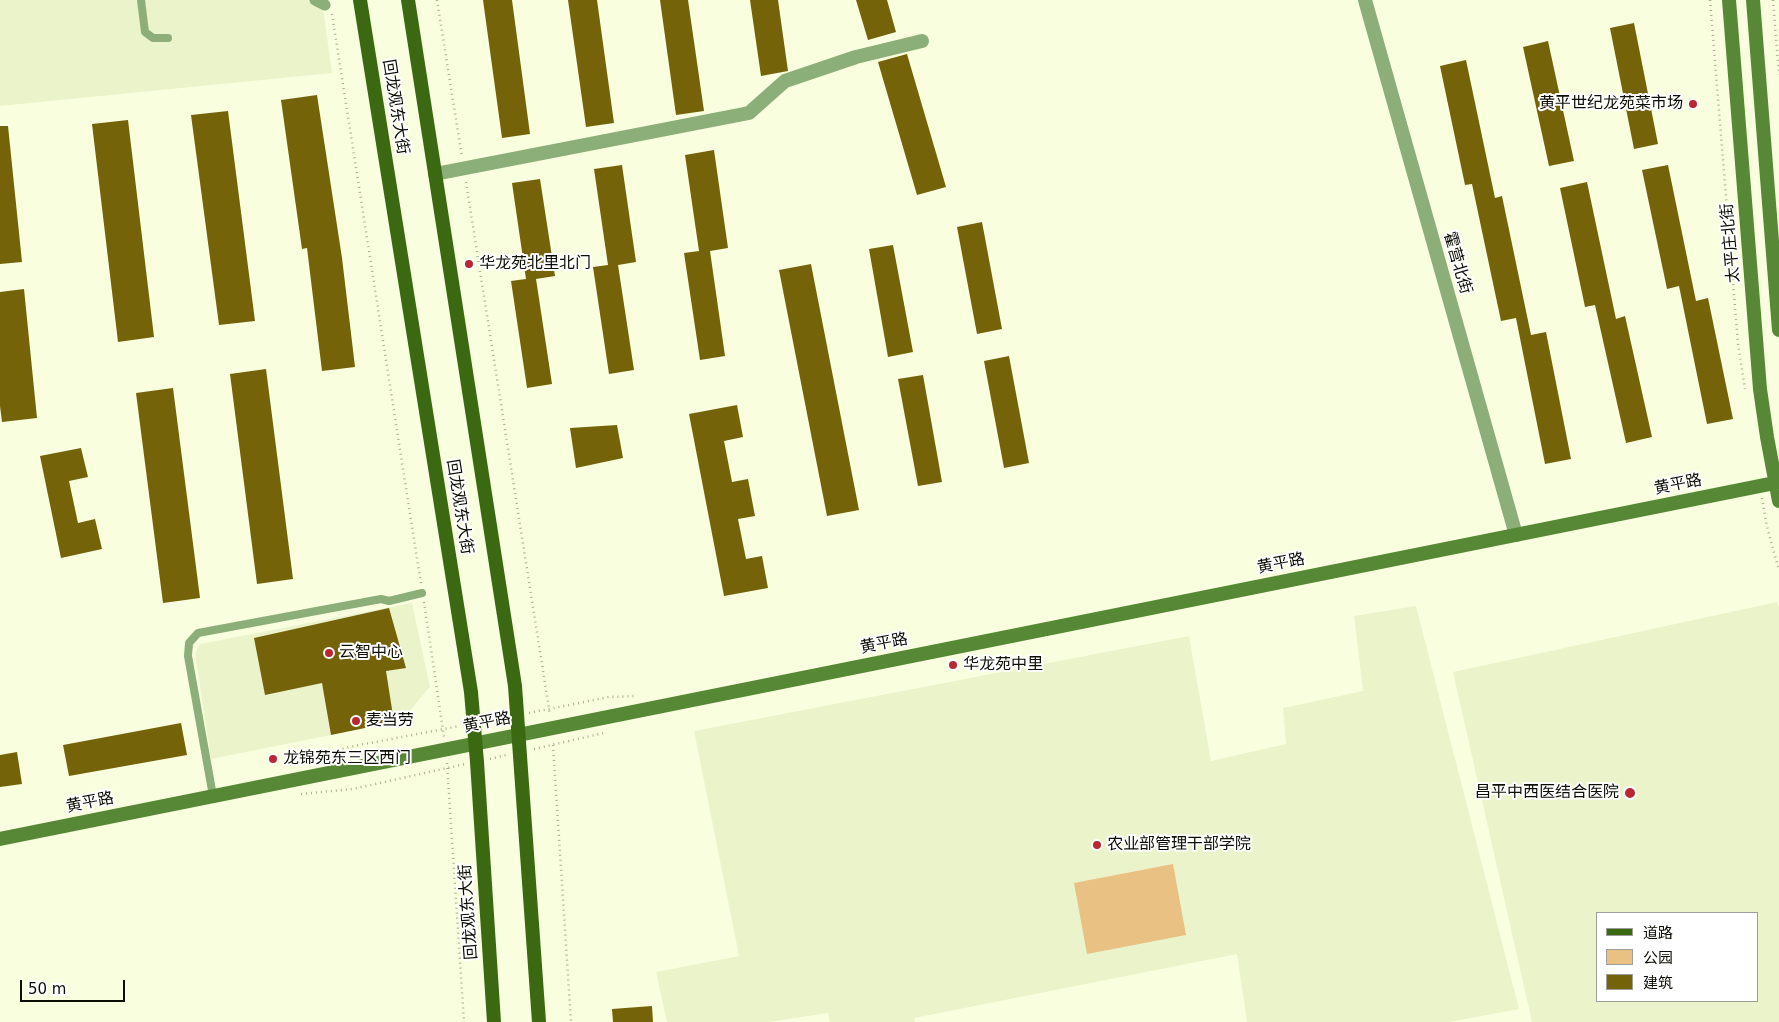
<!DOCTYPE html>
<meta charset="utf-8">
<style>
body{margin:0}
#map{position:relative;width:1779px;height:1022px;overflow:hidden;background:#f9ffde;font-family:"DejaVu Sans","Noto Sans SC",sans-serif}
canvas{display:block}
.legend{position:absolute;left:1596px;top:912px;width:162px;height:90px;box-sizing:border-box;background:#fff;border:1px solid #9e9f9b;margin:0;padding:6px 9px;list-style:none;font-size:15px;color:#0c0e04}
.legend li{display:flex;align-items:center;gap:10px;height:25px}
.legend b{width:25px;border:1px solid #9e9f9b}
.scale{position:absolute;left:20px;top:980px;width:105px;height:22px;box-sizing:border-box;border:2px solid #0c0e04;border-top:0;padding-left:6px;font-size:15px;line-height:18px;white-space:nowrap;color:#0c0e04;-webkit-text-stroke:4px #fff;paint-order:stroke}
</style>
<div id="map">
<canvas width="1779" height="1022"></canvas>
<ul class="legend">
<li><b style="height:6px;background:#3a6912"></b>道路</li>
<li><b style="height:14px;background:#e9c182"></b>公园</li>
<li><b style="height:14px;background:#746309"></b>建筑</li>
</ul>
<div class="scale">50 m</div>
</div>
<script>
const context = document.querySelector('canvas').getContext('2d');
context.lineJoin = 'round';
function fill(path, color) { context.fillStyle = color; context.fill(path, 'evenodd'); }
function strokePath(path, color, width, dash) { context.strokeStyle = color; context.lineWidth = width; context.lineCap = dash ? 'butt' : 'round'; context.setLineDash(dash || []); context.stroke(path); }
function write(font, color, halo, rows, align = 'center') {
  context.font = font + ' "DejaVu Sans","Noto Sans SC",sans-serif'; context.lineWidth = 4; context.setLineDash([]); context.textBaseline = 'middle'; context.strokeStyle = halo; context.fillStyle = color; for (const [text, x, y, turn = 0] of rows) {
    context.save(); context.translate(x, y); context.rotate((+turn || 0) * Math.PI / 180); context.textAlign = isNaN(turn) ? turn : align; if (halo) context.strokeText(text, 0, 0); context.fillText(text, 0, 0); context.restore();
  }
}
fill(new Path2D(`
 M0,0H322L332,73L0,106Z
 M1777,602L1779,607V1022H1532L1453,672ZM1598,913H1758V1001H1598Z
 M412,603L430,687L401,721L211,759L195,653L200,644Z
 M1416,606L1519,1009L1450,1022H1247L1237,954L914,1018L915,1022H830L828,1013L769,1022H667L656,972L739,956L694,731L1189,636L1211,761L1286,744L1283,708L1363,691L1354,616Z`), '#ebf3cb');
fill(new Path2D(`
 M1173,864L1186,935L1087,954L1074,883Z`), '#e9c182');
fill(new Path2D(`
 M483,0H512L530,134L502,138Z
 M568,0H597L614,123L586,127Z
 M660,0H688L704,111L676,115Z
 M750,0H778L788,71L761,76Z
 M856,0H887L896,32L868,40Z
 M1634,23L1658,144L1634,149L1610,28Z
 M1548,41L1574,161L1549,166L1523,47Z
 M907,54L946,187L917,195L878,62Z
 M1466,60L1495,198L1502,196L1531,335L1546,332L1571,459L1545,464L1516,318L1501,321L1472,184L1465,185L1440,66Z
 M317,95L342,258L355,367L322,371L307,248L302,249L281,100Z
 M228,111L255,321L219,325L191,115Z
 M128,120L154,337L118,342L92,124Z
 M0,126H8L22,262L0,264Z
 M714,150L728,248L710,251L725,356L700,360L684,253L699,251L685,155Z
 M622,165L636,262L618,265L634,370L609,374L593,267L608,265L594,169Z
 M1668,165L1696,301L1708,298L1733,419L1707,424L1679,286L1667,289L1642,170Z
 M540,179L555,276L536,279L552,384L527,388L511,281L526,279L512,183Z
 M1587,182L1616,319L1625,316L1652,437L1626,443L1595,305L1585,307L1560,188Z
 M982,222L1002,329L977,334L957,227Z
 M893,245L913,352L888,357L869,249Z
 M811,264L859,510L827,516L779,270Z
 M24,289L37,418L2,422L0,406V292Z
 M1009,356L1029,463L1004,468L984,361Z
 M266,369L293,579L257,584L230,374Z
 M923,375L942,482L918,486L898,379Z
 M173,388L200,598L163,603L136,393Z
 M737,405L743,437L724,441L732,482L748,479L755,516L738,519L746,559L762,556L768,588L724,596L689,414Z
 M617,425L623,458L576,468L570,428Z
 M81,448L88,477L69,481L78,523L95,519L102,549L61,558L40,456Z
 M389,608L406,668L386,671L394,722L331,735L322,683L265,695L254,638Z
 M181,723L187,755L69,776L63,745Z
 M17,752L22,784L0,787V755Z
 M652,1006L653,1022H613L612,1009Z`), '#746309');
strokePath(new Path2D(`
 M437,0L462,157
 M1710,0L1738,344L1745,389
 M1773,0L1779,75
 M332,14L421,584
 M466,182L550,715
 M1762,498L1767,527L1779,570
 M424,602L444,737
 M529,713L609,697L635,696
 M487,721L504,717
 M553,745L571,1022
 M534,749L604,733
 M490,759L506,755
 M447,763L464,1022
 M290,765L349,747L460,726
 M301,794L353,789L465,764`), '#aaaf95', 2.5, [1, 4]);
strokePath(new Path2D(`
 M141,0L145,32L153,38H168
 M213,796L188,656L189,643L198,633L381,599L389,601L422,593`), '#8cae79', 8);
strokePath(new Path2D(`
 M315,0L325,5`), '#8cae79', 11);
strokePath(new Path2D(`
 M435,174L749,113L785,81L856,57L922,41`), '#8cae79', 14);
strokePath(new Path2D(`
 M1365,0L1516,535`), '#8cae79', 14);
strokePath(new Path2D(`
 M1729,0L1760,389L1767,437L1779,501
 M1753,0L1779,330
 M0,839L1779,482`), '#578835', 14);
strokePath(new Path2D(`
 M360,0L471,692L477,762L494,1022
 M408,0L515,686L539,1022`), '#3a6912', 14);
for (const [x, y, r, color] of [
 [1693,104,5,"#b82732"],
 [469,264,5,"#b82732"],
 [329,653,5,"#b82732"],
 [953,665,5,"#b82732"],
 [356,721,5,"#b82732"],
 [273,759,5,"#b82732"],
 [1630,793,6,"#b82732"],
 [1097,845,5,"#b82732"]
]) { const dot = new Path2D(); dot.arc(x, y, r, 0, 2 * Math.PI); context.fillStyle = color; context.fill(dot); strokePath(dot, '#fff', 2); }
write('16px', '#0c0e04', '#fff', [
 ["黄平世纪龙苑菜市场",1683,104,"right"],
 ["华龙苑北里北门",479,264],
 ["云智中心",339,653],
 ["华龙苑中里",963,665],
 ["麦当劳",366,721],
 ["龙锦苑东三区西门",283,759],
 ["昌平中西医结合医院",1619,793,"right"],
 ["农业部管理干部学院",1107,845]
], 'left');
write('16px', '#0c0e04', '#fff', [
 ["回龙观东大街",395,107,81],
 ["太平庄北街",1731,243,-95],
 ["霍营北街",1457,263,74],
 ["黄平路",1678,485,-11],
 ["回龙观东大街",459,507,81],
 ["黄平路",1281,564,-11],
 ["黄平路",884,644,-11],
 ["黄平路",487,723,-11],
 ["黄平路",90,803,-11],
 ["回龙观东大街",469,912,-94]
]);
</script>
